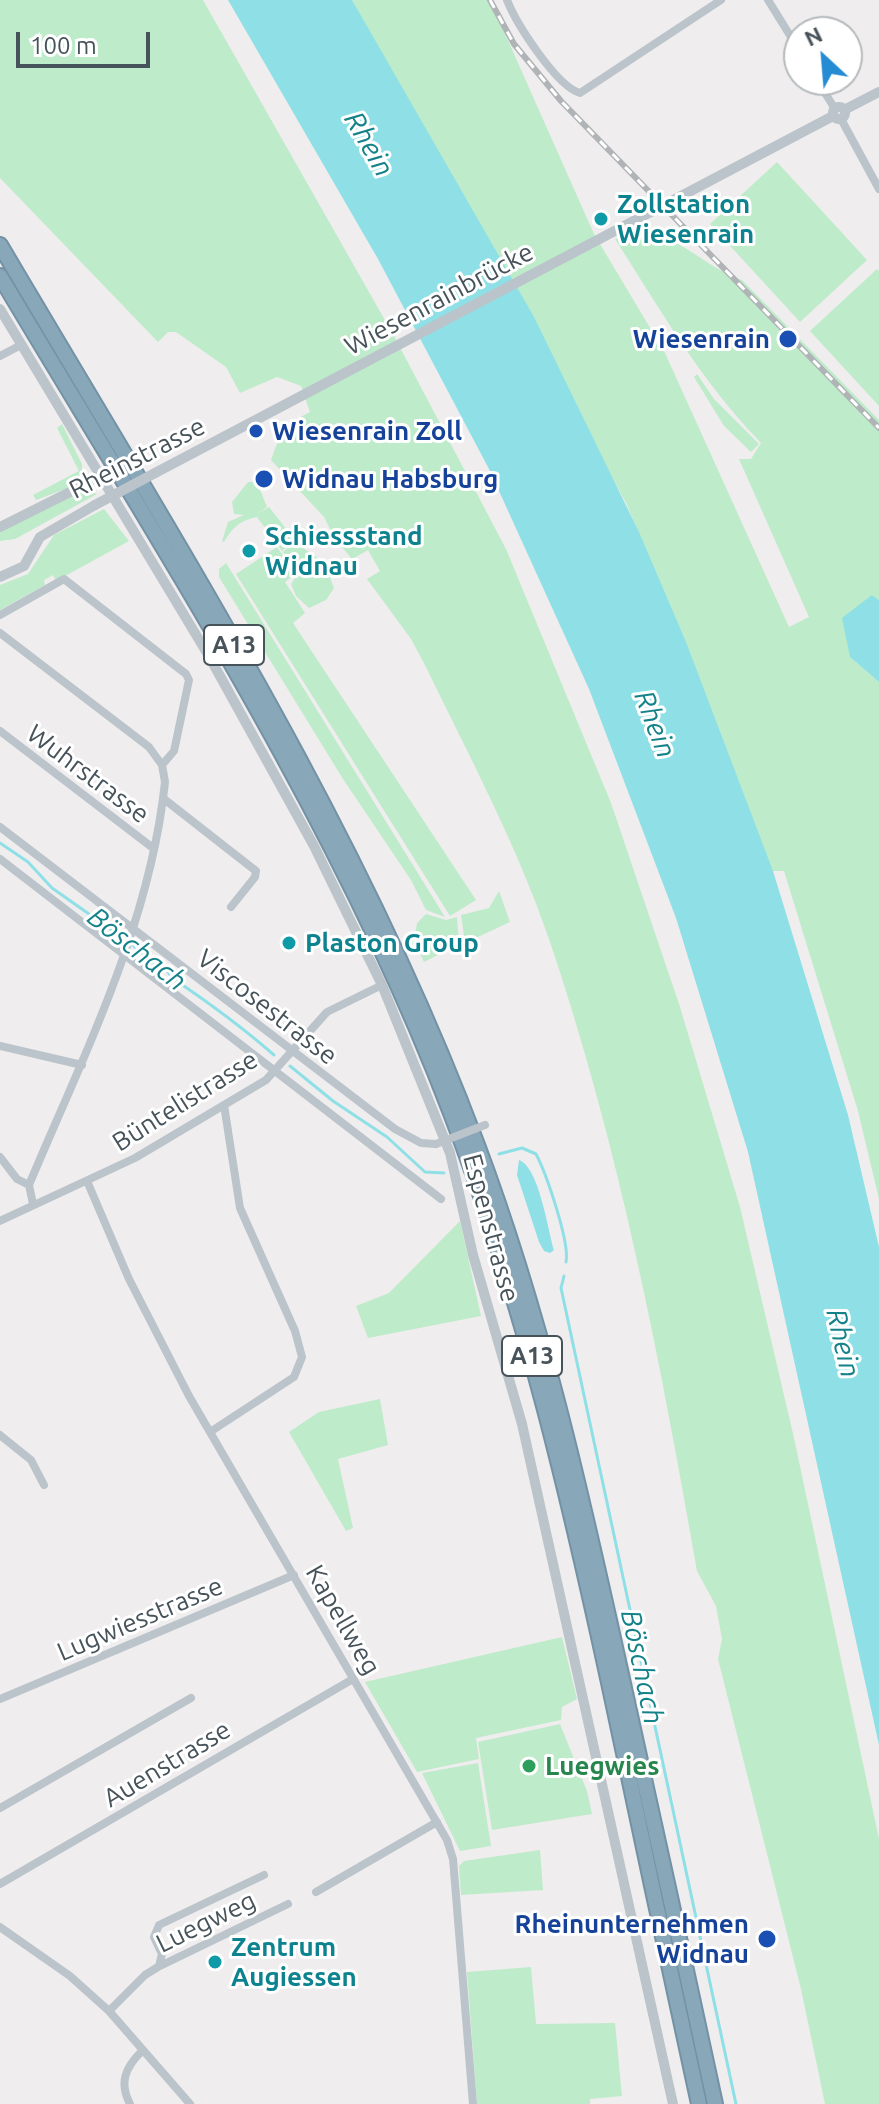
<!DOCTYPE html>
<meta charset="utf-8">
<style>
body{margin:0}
#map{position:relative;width:879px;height:2104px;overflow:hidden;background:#f0edee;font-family:Ubuntu,sans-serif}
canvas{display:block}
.north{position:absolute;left:783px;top:16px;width:80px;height:80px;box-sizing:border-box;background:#fff;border:2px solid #b5babd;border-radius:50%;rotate:334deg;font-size:22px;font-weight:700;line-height:32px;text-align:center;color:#47535a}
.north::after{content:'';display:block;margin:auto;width:28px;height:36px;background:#258bd3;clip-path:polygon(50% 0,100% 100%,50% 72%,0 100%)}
.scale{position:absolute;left:16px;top:32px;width:134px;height:36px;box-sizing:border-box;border:4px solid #47535a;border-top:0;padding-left:10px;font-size:24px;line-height:28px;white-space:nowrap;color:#47535a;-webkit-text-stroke:6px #fff;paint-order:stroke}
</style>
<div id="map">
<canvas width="879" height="2104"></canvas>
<div class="north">N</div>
<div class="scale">100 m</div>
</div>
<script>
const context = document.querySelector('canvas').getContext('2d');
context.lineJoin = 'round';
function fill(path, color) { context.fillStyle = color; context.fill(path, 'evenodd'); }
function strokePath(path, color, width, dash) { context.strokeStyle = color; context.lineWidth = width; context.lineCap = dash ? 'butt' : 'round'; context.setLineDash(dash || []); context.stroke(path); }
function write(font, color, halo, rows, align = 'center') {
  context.font = font + ' Ubuntu,sans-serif'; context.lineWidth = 6; context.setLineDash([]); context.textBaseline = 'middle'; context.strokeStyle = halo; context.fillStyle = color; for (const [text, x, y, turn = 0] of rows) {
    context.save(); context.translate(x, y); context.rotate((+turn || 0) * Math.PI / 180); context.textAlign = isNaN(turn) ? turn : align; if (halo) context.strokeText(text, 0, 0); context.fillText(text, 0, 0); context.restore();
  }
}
fill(new Path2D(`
 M0,0H203L394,336L506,549L611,803L680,1007L740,1207L794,1438L879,1839V2104H825L801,1989L718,1659L722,1639L716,1606L697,1571C660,1359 619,1146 550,942C518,847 469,756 426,667L411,639L367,579L380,571L368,550L352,559L335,539L324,517L271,460C282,430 283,426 310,412L301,386L277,377L240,393L226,367L176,332H168L158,342L0,178Z
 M352,0H490L594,234L665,353L789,627L809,617L739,459H751L761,443C698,377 664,315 615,239C671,220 694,263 742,280L879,420V600L872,595L850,657L879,682V1199L858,1111L784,871H772L686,643L626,503Z
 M777,162L867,260L800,322L710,224Z
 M877,269L879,271V406L810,331Z
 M697,374L714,399L759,444L751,452L724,426L694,377Z
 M62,424L82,464V476L68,488L36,500L33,495L79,471L57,428Z
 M248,482H257L267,507L257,514L269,507L295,540L282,551L257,517C239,521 233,527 224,542L222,541L228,522L244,515L234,514L232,502Z
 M90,491L97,494L15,539L0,541V532L76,494Z
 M104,509L129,541L56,581L53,575L44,580L45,585L0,610V585L28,574L54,535Z
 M294,542L324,562L334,588L326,600L309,608L296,596L291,584L298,574L283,552Z
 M277,547L296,574L285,582L305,613L293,623L476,900L450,916L236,574Z
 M226,563L445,917L426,910L411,880L343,779L219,577V569Z
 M499,891L510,922L465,943L461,915L489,908Z
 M426,914L446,920L457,917L459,944L424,962L414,940L417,923Z
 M460,1221L481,1316L368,1338L356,1306L389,1293Z
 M380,1399L388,1445L338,1459L353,1528L346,1531L289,1432L319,1412Z
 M562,1637L577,1699L562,1707L561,1720L476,1738L479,1759L417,1772L365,1682Z
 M560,1724L587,1791L592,1814L492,1830L478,1742Z
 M478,1763L491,1846L460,1851L422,1773Z
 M540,1850L543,1890L461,1895L459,1866L464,1861Z
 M531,1967L536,2024L615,2023L622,2096L590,2099V2104H477L467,1972Z`), '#beebc9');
fill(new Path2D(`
 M228,0H352L534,317L639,532L686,642L773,871L848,1115L879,1247V1745L748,1152L676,918L589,689L489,469L378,259Z
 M872,595L879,600V682L850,657L842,618Z
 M519,1160C539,1167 548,1230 554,1250L550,1253L544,1251L539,1242L517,1175Z`), '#8ee0e6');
strokePath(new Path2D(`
 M0,843L28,862L52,888L126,940
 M132,944L149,962L166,969L172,978C208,1002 242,1027 274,1055
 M290,1066L333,1101L387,1137L425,1172L444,1173
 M499,1154L522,1148L536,1154C546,1173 570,1242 566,1262
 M564,1276L561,1288L736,2104`), '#8ee0e6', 3);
const motorway = new Path2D(`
 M0,245C172,537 358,826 477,1145C541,1315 581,1493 620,1670C652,1815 684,1959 715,2104
 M0,276C162,548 338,817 451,1113C525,1306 571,1505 614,1706C642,1839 670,1971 699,2104`);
strokePath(motorway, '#7392a5', 18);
strokePath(new Path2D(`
 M507,0C516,23 556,86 580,93L721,0
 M768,0L799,50
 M817,80L835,109
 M841,119L879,189
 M0,356L21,345
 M0,615L64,579L186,674L189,680L174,751L162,765
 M0,633L149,747L162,765L165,782C150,925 84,1054 29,1185L33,1204
 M0,731L153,848
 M164,799L256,871L255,877L231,907
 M0,827L395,1129L421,1143L436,1144
 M0,859L441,1199
 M0,1046L82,1065
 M0,1157L17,1179L29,1185
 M87,1181L129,1279L189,1396L447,1840L453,1859L473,2104
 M0,1221L135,1158L266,1080L327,1012L382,985
 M210,1432L294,1377L302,1357L295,1331L240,1208L224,1105
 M0,1435L31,1460L44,1485
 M0,1699L294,1575
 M0,1808L191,1698
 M0,1884L353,1679
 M316,1892L437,1822
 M0,1927L70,1976L109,2011L190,2104
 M159,1966L162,1954L154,1937L159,1925L264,1875
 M109,2011L145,1975L158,1967L288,1904
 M130,2104C119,2083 125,2068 141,2052`), '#bac4ca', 8);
strokePath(new Path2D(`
 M833 113a6 6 0 1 1 12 0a6 6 0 1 1-12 0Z
 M844,110L879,92
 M0,309L210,658L314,846L382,985L450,1153L473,1255L522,1424L673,2104
 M155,473L833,116
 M0,527L98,478
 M0,577L24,566L40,537L95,505`), '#bac4ca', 10);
strokePath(motorway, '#88a7b9', 14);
const rail = new Path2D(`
 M490,0L514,44L561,101L879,428`);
strokePath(rail, '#b0b4b7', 6);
strokePath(rail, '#fff', 3, [9]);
strokePath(new Path2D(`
 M436,1144L485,1125`), '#bac4ca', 8);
strokePath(new Path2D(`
 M95,505L155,473`), '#bac4ca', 10);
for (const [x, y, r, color] of [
 [601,219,8,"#0f9aa8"],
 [788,339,10,"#1a4fb4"],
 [256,431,8,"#1a4fb4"],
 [264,479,10,"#1a4fb4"],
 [249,551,8,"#0f9aa8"],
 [289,943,8,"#0f9aa8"],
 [529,1766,8,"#2e9e5b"],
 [767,1939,10,"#1a4fb4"],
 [215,1962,8,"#0f9aa8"]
]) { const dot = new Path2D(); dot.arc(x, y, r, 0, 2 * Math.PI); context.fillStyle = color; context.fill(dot); strokePath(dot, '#fff', 3); }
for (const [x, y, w] of [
 [234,645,60],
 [532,1356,60]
]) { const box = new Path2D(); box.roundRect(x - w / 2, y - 20, w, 40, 6); context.fillStyle = '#fff'; context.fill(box); strokePath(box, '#47535a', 2); }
write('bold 24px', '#47535a', null, [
 ["A13",234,645],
 ["A13",532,1356]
]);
write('bold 26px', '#0d838f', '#fff', [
 ["Zollstation",617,204],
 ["Wiesenrain",617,234],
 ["Schiessstand",265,536],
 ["Widnau",265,566],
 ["Plaston Group",305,943],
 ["Zentrum",231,1947],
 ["Augiessen",231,1977]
], 'left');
write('26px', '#47535a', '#fff', [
 ["Wiesenrainbrücke",439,299,-28],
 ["Rheinstrasse",137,458,-27],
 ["Wuhrstrasse",88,774,37],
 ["Viscosestrasse",267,1007,38],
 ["Büntelistrasse",185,1101,-32],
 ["Espenstrasse",491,1228,75],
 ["Lugwiesstrasse",140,1619,-23],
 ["Kapellweg",343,1620,60],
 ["Auenstrasse",167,1764,-31],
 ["Luegweg",206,1922,-26]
]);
write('bold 26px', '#164399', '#fff', [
 ["Wiesenrain",770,339],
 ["Wiesenrain Zoll",272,431,"left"],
 ["Widnau Habsburg",282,479,"left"],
 ["Rheinunternehmen",749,1924],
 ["Widnau",749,1954]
], 'right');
write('bold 26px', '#27864d', '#fff', [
 ["Luegwies",545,1766]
], 'left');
write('italic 28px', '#148289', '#fff', [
 ["Rhein",369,144,60],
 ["Rhein",655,724,69],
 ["Böschach",137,949,38],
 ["Rhein",843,1343,77],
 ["Böschach",642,1667,78]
]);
</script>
